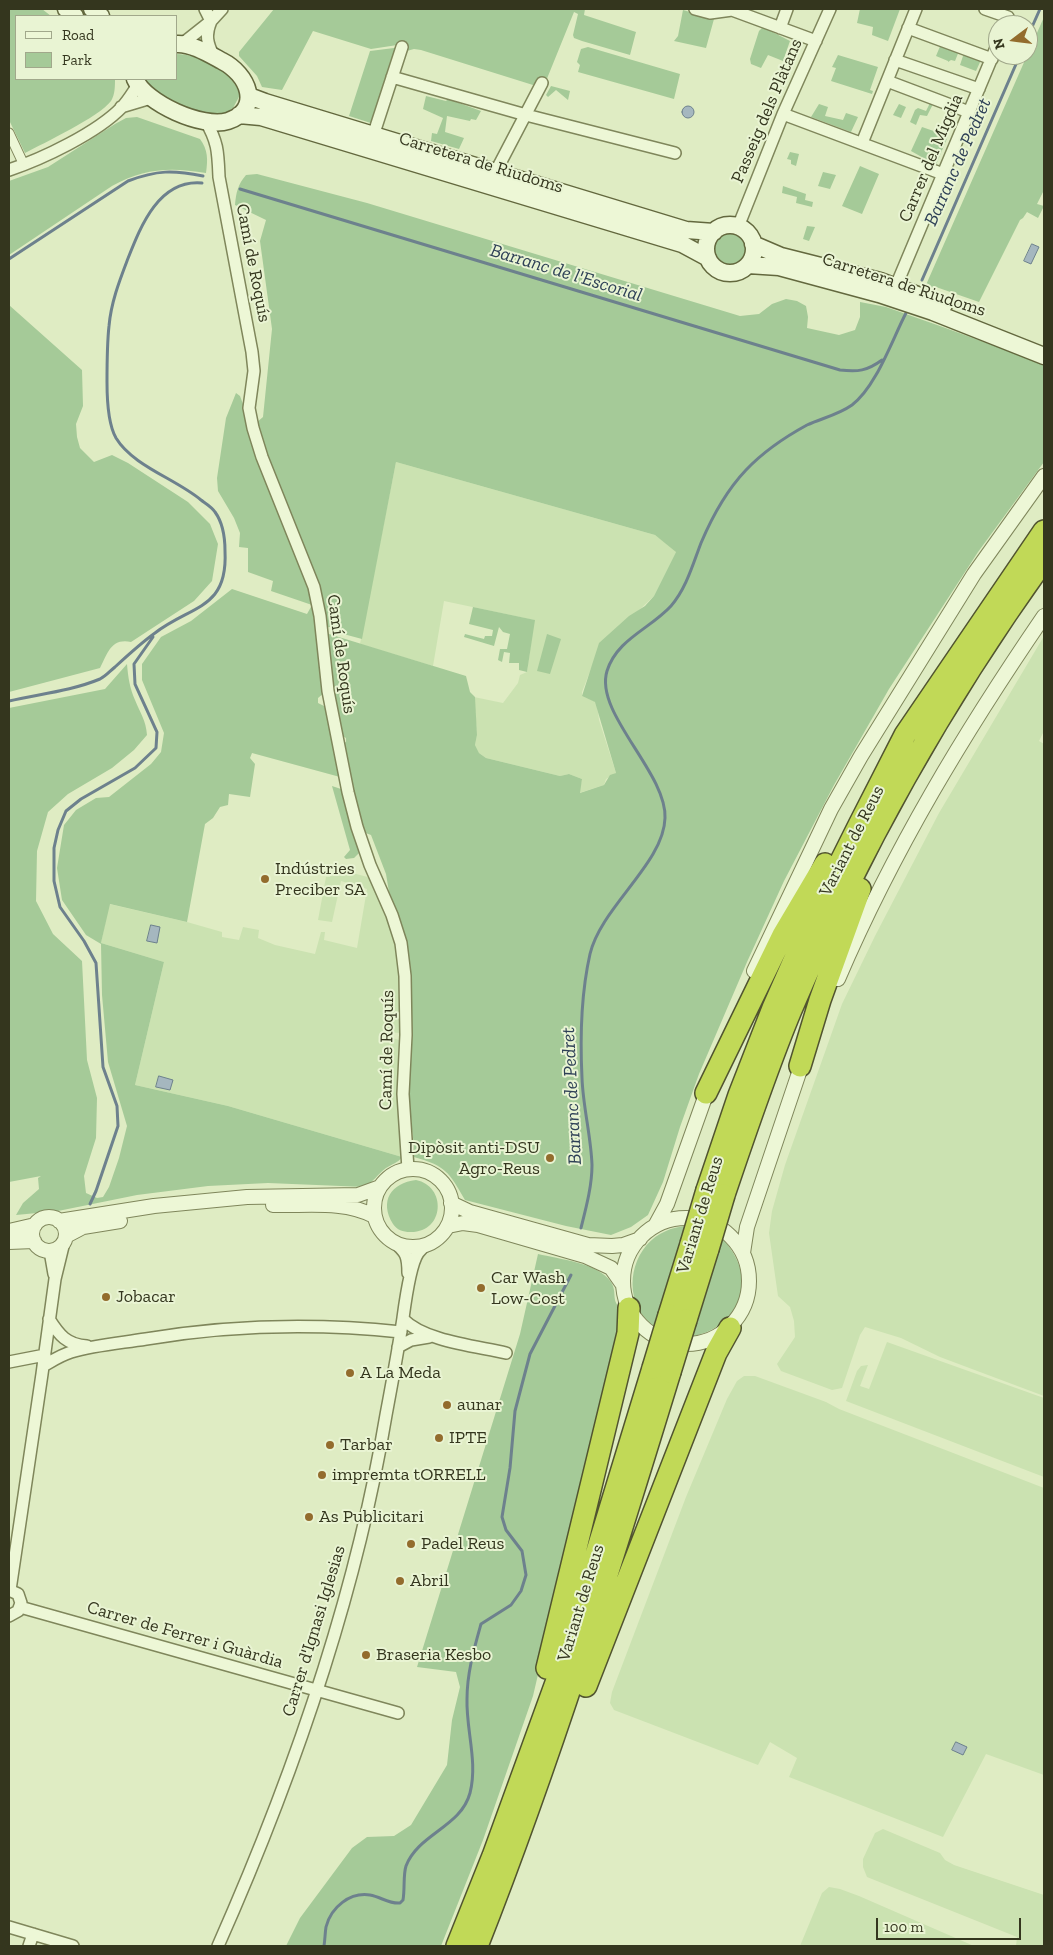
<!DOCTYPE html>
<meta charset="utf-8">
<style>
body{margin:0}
#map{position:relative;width:1053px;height:1955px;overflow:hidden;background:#dfecc3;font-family:"Zilla Slab",serif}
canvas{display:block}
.frame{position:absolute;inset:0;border:10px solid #34361e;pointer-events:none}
.legend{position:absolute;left:15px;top:15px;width:162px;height:65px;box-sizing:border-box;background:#e9f4d3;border:1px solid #a1a88b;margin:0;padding:6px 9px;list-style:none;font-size:15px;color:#34361e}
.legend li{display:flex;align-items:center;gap:10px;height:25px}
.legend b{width:25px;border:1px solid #a1a88b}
.north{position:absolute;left:988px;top:15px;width:50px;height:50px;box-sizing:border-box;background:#e9f4d3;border:1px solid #a1a88b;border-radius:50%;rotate:255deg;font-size:14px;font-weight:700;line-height:20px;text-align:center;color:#34361e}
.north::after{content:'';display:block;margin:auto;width:18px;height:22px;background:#936c2d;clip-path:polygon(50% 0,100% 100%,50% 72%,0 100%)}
.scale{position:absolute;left:876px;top:1918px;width:145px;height:22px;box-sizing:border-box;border:2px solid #34361e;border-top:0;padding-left:6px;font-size:15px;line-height:18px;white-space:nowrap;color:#34361e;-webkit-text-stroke:4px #e9f4d3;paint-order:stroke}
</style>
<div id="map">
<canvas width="1053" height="1955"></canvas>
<div class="frame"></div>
<ul class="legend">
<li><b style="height:6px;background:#edf7d6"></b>Road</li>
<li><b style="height:14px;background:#a5ca98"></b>Park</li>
</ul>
<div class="north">N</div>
<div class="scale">100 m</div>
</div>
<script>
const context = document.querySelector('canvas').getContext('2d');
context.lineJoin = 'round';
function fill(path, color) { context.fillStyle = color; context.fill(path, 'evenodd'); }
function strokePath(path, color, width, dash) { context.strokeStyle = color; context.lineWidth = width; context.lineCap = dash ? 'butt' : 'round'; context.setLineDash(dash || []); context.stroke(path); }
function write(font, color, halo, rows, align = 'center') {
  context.font = font + ' "Zilla Slab",serif'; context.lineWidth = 4; context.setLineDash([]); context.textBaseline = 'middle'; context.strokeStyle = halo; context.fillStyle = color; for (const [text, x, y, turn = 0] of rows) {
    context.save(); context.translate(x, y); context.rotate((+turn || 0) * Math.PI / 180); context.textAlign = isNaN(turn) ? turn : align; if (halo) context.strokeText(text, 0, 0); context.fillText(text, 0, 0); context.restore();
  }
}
fill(new Path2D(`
 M396,462L655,535L674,549L676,552L654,596L599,648L582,692V696L596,702L597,705L599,720L616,773L606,779L604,785L579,793L582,779L569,774L560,776L486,758L479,753L475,745L477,735L474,697L503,703L518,683L520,675L527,672L534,620L444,601L433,666L360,644Z
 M1044,636V731L1039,741L1044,744V1396L940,1357L901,1338L865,1327L860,1335L842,1388L832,1390L781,1371L777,1364L795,1337L794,1321L790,1307L778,1296L769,1233L772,1211L785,1165L842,1004L875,936L939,813Z
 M334,868L375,879L400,956V1033L388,1032L386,1036L399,1040L402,1048V1157L228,1106L135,1085L164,962L101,943L109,904L187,922L222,932V937L239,940L243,927L259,930L258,938L275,945L315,954L321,932H325L324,940L357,948L367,889L341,881L332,922L318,920L326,877H330Z
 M887,1342L1044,1398V1477L846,1401L857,1371L861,1366L868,1365L860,1386L869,1389Z
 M744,1376H755L826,1402L839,1409L1044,1488V1775L986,1754L943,1837L789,1777L797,1758L770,1742L758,1765L614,1710L610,1703L612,1692L686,1497L727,1399L737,1381Z
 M883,1829L940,1853L945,1860L954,1865L1044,1895V1946H1016L1017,1937L867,1877L863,1867V1859L875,1833Z
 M829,1887L840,1889L859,1896L974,1946H800L822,1893Z`), '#cbe2b1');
fill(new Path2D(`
 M9,9H42L51,16H16V79H115C115,86 115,95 111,101C99,117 44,143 25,153L9,120Z
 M274,9H585L584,15L636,32L630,55L582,41L574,38L573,35L578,14L574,12L546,81L533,85L421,50L414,49L403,52L404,44L371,49L313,31L282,90L262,87L257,76L239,56V52Z
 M860,9H900L888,41L872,35L873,27L857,23Z
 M683,10L714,19L706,48L674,41L678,36Z
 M1044,17V190L1037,204L1044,206L1038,218L1027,212L1023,218L1020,220L979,302L936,287L935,290L926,285L929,278Z
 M763,27L790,41L783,61L768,55L761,68L751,64L750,59L759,31Z
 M941,44L959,51L955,61L951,60L948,62V61L936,56Z
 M402,47L377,125L349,116L370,51Z
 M588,47L680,74L674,99L578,72L580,65L577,62L581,49Z
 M964,53L981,60L976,71L960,65Z
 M176,54C200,54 234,72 240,95L233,108C229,111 224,114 218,114C198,115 155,97 145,79H176Z
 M838,55L878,67L870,90L873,91L872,94L831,81L836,68L832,67Z
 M551,86L570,91L568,100L556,90L548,97L546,95Z
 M426,96L446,101L448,99L481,111L476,120L471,119L470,121L447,116L445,132L464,138L459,149L431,141L432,133L437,134L443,118L423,109Z
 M931,101L934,102L927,116L920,115L916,125L910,122L915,110L918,108L926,111Z
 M819,104L828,107L825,116L843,120L846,113L858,117L851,132L811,117Z
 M899,104L906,107L901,118L893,115Z
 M137,117L200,139C208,150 208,159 206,173C171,167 144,168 112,186L9,255V181L48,167L115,124L126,118Z
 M922,127L948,136L936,165L911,151Z
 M790,152L799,154L796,166L791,164V160L787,159Z
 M860,166L879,174L862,214L842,206Z
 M823,172L836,175L830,189L818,186Z
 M257,174L367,203L740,316L759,314L772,304L786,299L797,301L806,306L808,317L807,328L839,335L855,330L860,317V302L886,307L940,326L1044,364V462L978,552L889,689L834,785L784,881L747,962L699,1074L680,1127L663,1182L648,1215L631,1227L611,1235L566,1226L465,1200C449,1172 446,1166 414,1157V1146L409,1104L410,999L398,918L389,892L386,874L371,835L363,832L344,759L343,743L346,742V738L339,734L326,635L329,634L466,676L470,692L475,697L477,735L475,745L479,753L486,758L560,776L569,774L582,779L580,793L604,785L610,775L616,773L595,702L582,696L599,643L629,616L645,606L654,596L676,552L655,535L396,462L362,639L336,632V625L326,628L256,423L263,417L272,329L260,241L266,220L235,205C236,193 238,184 246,175Z
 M783,186L806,194L805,200L813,202L812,207L796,203L797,197L782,193Z
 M807,226L815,227L809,241L803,239Z
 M714 249a16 16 0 1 1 32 0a16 16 0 1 1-32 0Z
 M9,305L82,370L83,406L76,424L77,437L80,448L94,462L112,455L128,463L188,502L210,524L218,544L212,581L194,601L131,642C111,638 108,653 100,668L9,692Z
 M236,393L240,396L309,583L324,693L318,698V703L324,706L328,713L340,777L252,753L250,758L255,764L250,797L229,794L228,805L220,807L213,818L205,824L187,922L110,904L101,943L164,962L135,1085L228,1106L402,1157C398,1163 392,1164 386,1168C378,1174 373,1182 365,1187L268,1183L208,1186L137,1195L58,1211L16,1215L23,1203L39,1189L38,1178L41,1176L9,1182V708L105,689L127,664C128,677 130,689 135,700C140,713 146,720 147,735L134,750L112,768L68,794L48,812L37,851L36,901L53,934L82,961L87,1060L97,1098L96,1138L84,1176L86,1193L97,1198L103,1197L109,1187L119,1158L127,1126L108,1062L102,995L101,944L86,935L62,900L57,868L64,825L76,810L96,798L109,797L151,764L161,752L164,733L142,680V664L161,637L191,621L232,589L307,614L312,605L271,591L273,581L248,572V548L239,547L240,533L234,518L218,491L217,478L226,418Z
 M473,607L535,620L527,672L519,670V663H509L510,653L504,652L502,662L498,660L500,649H507L510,634L503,632L499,627L494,646L464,637L465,634L484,639L485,636H492L493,630L469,624Z
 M547,634L561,639L550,674L537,671Z
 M332,786L344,790L359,853L354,858L346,859L344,857L350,850Z
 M416,1180C447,1186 445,1233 410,1232C403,1232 397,1230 393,1224C379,1201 391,1183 416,1180Z
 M685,1226L654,1328C650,1323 644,1318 641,1313C623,1285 635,1244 666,1231C672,1228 679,1227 685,1226Z
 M721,1237C759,1277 745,1326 690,1337Z
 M538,1254C559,1259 598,1263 611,1282C615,1288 614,1294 615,1300C616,1305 621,1309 622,1314L533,1696L483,1840L441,1946H286L300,1918L352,1848L367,1837L394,1836L411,1825L447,1765L452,1720L460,1687L456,1672L417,1667L520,1334Z`), '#a5ca98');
const water = new Path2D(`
 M682 112a6 6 0 1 1 12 0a6 6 0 1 1-12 0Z
 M1032,244L1039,247L1031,264L1024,261Z
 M151,925L160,927L157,943L147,941Z
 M159,1076L173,1080L170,1090L156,1087Z
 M956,1742L967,1747L963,1755L952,1750Z`);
fill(water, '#a5b7bf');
strokePath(water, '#6d818d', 1);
strokePath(new Path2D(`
 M1028,36L1040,9
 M240,189L840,370C858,372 867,371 882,360
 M9,259L128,181C157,170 173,170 203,176
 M922,280L1020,55
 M9,701C39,694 71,691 100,679C106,676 110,671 115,667C128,655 141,643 155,633C191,605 228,610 225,551C225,539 223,523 215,512C212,507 205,503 201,500C176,479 133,466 116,438C108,424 107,398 107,382C107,364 107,344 109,326C111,303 119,282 127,261C140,228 158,179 202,183
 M90,1204L96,1191L118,1126L117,1106L103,1067L96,963L84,941L60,907L54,881V848L58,830L66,811L81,799L135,768L156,748L157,732L135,684L134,664L153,637
 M581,1228C586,1208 592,1186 592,1165C591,1136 583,1107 582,1078C580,1038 581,994 590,954C601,907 664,863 665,818C667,773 594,713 607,671C617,639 650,629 671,606C686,589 693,564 701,543C712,517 727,490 746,470C764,451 785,437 807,425C822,418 838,415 852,405C876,387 892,340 906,313
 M324,1946C325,1940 325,1933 326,1927C331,1907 350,1892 370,1895C381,1897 389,1904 400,1903L403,1900C405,1889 403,1875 406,1866C418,1834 461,1827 470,1793C478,1762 466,1730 467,1699C467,1673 474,1649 481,1624L511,1605L521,1591L526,1575L522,1551L506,1530L502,1517L510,1468L515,1411L530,1354L571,1275`), '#6d818d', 3);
const pedestrian = new Path2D(`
 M9,133L24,165`);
const minor = new Path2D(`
 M205,9L211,21
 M695,9L710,13L732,10L816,41
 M985,9L1008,17
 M211,21C205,35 207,43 214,57
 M780,28L787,9
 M908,28L992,59
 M182,44L211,21L222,9
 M895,60L979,89
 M392,77L526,115L675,153
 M887,81L969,112
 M121,107L151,98
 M783,114L943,174
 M205,120C218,142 218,152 219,177L252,352L254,371L249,408L253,428L262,457L314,587L320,616L328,691L348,792L357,827L370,865L392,915L401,943L405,976L406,1035L403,1094L408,1169
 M373,136L402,47
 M862,143L916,9
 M9,170C42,159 97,133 122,107C128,101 133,92 138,85
 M495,173L542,83
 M738,227L783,114L830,9
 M896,286L998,43
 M394,1242C406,1252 408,1256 408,1273
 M50,1251L54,1274
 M49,1319C59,1335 67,1345 87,1346
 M403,1319C424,1341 476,1346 506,1353
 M398,1347L411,1340L429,1337
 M9,1362L45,1355
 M43,1366C52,1361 61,1355 71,1352C95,1345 121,1343 146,1339C230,1325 315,1323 401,1332
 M9,1590L18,1594L21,1603L18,1611L9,1616
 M10,1590L42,1374L55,1279L65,1238
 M20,1607L398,1713
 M9,1927L73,1946
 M29,1946L33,1934
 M218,1946C292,1779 356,1595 386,1415C392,1383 398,1351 403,1318C405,1303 410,1265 418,1253C421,1249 426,1245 430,1243`);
const tertiary = new Path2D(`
 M754,971L831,809L861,756L974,574L1044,476
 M838,979C894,849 964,733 1044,616
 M374 1208a39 39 0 1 1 78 0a39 39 0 1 1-78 0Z
 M451,1203L470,1212L588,1245L612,1246L623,1245L640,1239
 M273,1205C306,1206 344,1200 374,1216
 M32 1234a17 17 0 1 1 34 0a17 17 0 1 1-34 0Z
 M623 1281a63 63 0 1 1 126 0a63 63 0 1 1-126 0Z
 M59,1221L154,1206L247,1197L358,1195L380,1187
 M448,1226L463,1223L478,1225L585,1256L611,1268L623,1285
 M655,1226L667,1204L709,1086
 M9,1231L35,1225
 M66,1236L83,1227L120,1221
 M9,1242L34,1241
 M743,1253L747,1227L804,1058`);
const secondary = new Path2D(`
 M66,9L75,16
 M92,9L101,16
 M135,79C145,103 203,129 228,121C263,109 248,74 222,61C209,54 191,43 176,44
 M249,96L265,102L686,230L714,232
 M239,115L261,117L682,244L708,258
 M706 249a24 24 0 1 1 48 0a24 24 0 1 1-48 0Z
 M753,244L781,256L880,281L944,305
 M748,265L779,267L879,294L933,312L1044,356`);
const motorway = new Path2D(`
 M800,1066L820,1000L860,889
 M706,1093L783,935L825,864
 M707,1190L739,1095L773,1008L815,913L859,825L905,735L1044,531
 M724,1195C745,1133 766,1070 791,1010C858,852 944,699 1044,560
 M669,1315L691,1244
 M686,1320L708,1249
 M547,1668L628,1333L629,1308
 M586,1686L716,1353L730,1328
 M457,1946L493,1856L561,1669L653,1368
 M477,1946C551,1758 611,1565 670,1372`);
strokePath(pedestrian, '#7f865b', 11);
strokePath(minor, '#7f865b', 14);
strokePath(tertiary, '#7f865b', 16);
strokePath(secondary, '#63683e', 19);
strokePath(motorway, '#51542f', 24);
strokePath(pedestrian, '#edf7d6', 9);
strokePath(minor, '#edf7d6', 11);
strokePath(tertiary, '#edf7d6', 14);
strokePath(secondary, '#edf7d6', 16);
strokePath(motorway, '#c1d957', 21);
const motorwayBridge = new Path2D(`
 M691,1244L707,1190
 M708,1249L724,1195
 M653,1368L669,1315
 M670,1372L686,1320`);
strokePath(motorwayBridge, '#51542f', 24, []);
strokePath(motorwayBridge, '#c1d957', 21);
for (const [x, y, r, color] of [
 [265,879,5,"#936c2d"],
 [550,1158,5,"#936c2d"],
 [481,1288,5,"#936c2d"],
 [106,1297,5,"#936c2d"],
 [350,1373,5,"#936c2d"],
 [447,1405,5,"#936c2d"],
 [439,1438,5,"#936c2d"],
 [330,1445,5,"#936c2d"],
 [322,1475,5,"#936c2d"],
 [309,1517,5,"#936c2d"],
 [411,1544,5,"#936c2d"],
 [400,1581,5,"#936c2d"],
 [366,1655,5,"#936c2d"]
]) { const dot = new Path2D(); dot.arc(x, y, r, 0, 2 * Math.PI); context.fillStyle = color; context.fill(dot); strokePath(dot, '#e9f4d3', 2); }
write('18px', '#34361e', '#e9f4d3', [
 ["Passeig dels Plàtans",767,111,-67],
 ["Carrer del Migdia",931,158,-67],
 ["Carretera de Riudoms",481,163,17],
 ["Camí de Roquís",253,263,79],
 ["Carretera de Riudoms",904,285,18],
 ["Camí de Roquís",341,654,82],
 ["Variant de Reus",852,841,-63],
 ["Camí de Roquís",387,1050,-89],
 ["Variant de Reus",700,1215,-73],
 ["Variant de Reus",581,1603,-73],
 ["Carrer d'Ignasi Iglesias",314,1631,-73],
 ["Carrer de Ferrer i Guàrdia",185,1635,16]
]);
write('18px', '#34361e', '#e9f4d3', [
 ["Indústries",275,869],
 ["Preciber SA",275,890],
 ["Dipòsit anti-DSU",540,1148,"right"],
 ["Agro-Reus",540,1169,"right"],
 ["Car Wash",491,1278],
 ["Low-Cost",491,1299],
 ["Jobacar",116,1297],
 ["A La Meda",360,1373],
 ["aunar",457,1405],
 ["IPTE",449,1438],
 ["Tarbar",340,1445],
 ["impremta tORRELL",332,1475],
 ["As Publicitari",319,1517],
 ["Padel Reus",421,1544],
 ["Abril",410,1581],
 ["Braseria Kesbo",376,1655]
], 'left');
write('italic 19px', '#2e4056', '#e9f4d3', [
 ["Barranc de Pedret",958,162,-66],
 ["Barranc de l'Escorial",566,273,17],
 ["Barranc de Pedret",572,1096,-93]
]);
</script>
